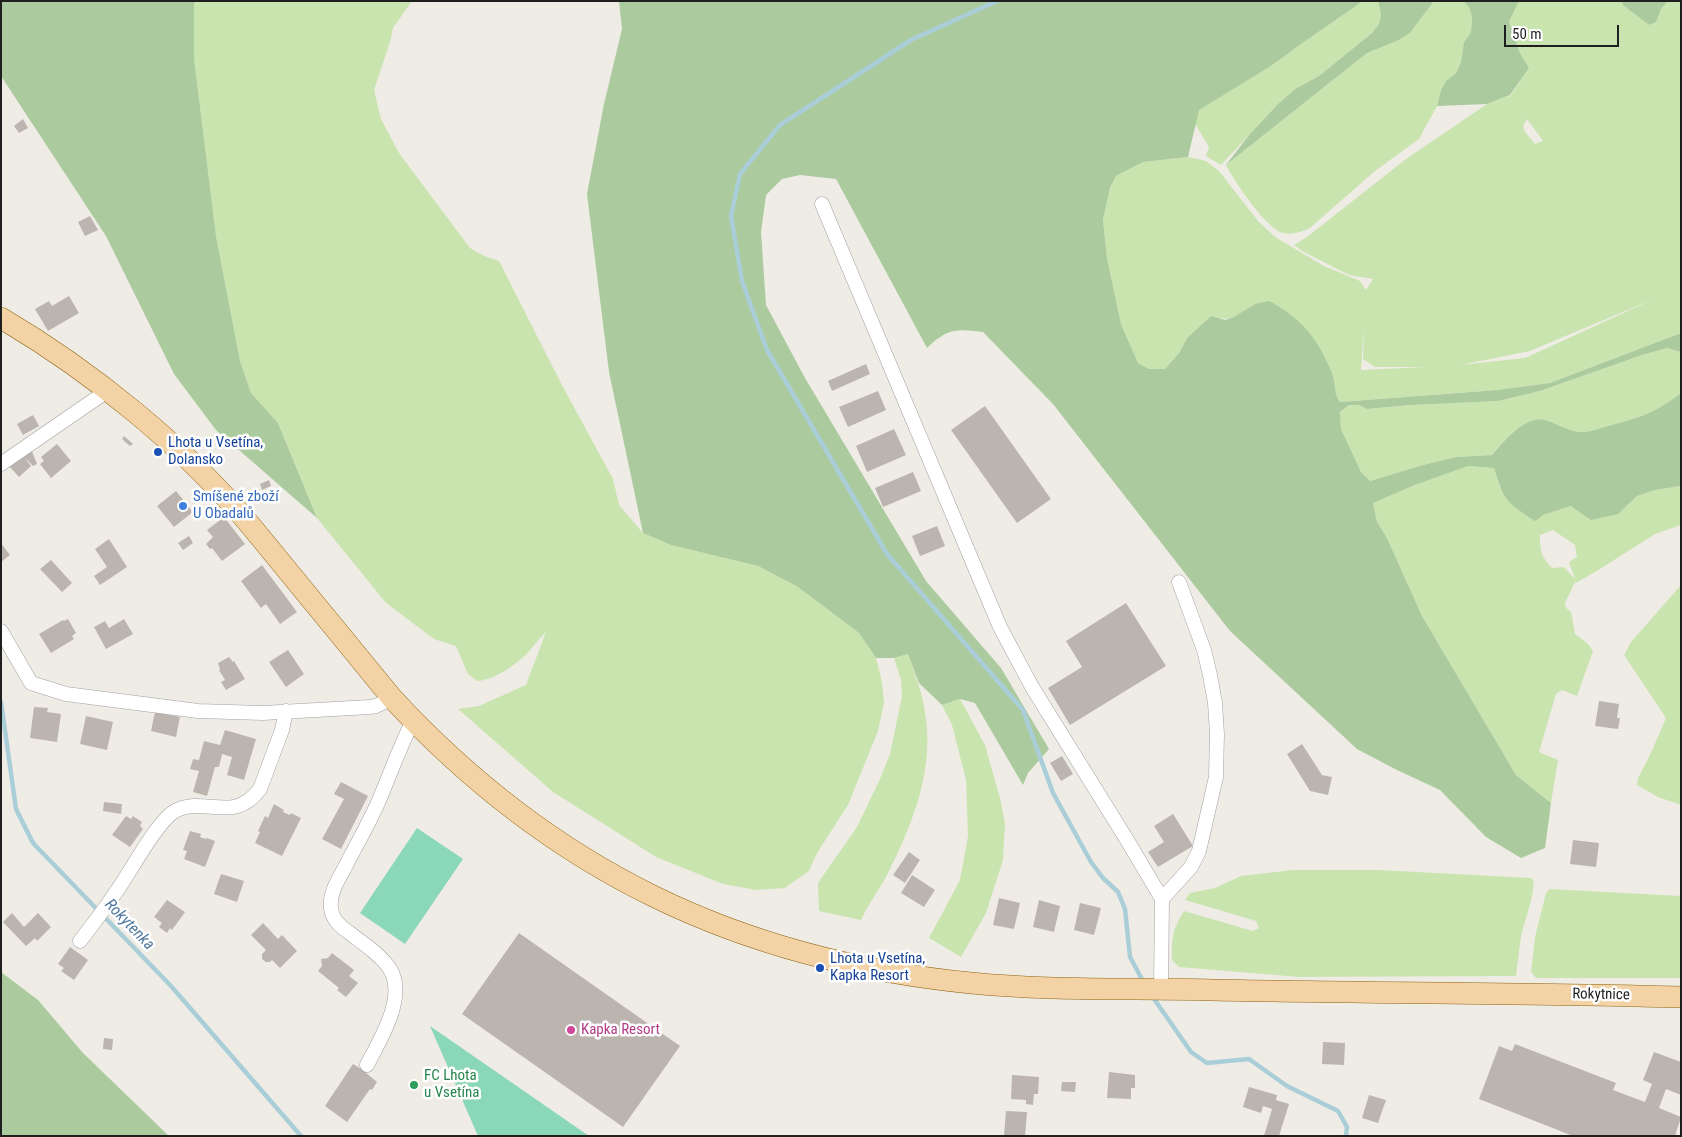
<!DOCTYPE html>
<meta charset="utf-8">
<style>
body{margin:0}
#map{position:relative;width:1682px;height:1137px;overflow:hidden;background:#efece6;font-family:"Roboto Condensed",sans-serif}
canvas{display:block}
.frame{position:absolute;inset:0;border:2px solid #1f1f1f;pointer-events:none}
.scale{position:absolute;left:1504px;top:25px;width:115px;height:22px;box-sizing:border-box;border:2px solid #1f1f1f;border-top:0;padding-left:6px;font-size:15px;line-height:18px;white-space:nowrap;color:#1f1f1f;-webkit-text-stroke:4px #fff;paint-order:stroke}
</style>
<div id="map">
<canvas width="1682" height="1137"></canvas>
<div class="frame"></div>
<div class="scale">50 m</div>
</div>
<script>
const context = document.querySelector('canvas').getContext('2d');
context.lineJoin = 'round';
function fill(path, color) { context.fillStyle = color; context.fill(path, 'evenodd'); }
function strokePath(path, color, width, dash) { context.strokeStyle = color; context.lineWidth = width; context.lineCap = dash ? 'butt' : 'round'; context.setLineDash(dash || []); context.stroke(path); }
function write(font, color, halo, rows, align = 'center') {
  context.font = font + ' "Roboto Condensed",sans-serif'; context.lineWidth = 5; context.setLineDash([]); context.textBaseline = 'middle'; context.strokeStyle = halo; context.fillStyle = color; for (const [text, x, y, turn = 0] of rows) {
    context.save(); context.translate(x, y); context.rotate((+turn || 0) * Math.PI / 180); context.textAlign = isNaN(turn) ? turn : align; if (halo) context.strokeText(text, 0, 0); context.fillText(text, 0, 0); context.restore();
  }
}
fill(new Path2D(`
 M194,1H412L393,28L390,42L374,90L381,119L399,153L470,248L484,256L499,261L563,387L613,479L619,505L643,533L671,545L758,566L798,587L859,633L876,658L882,682L884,703L878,731L848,805L817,853L809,871L785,888L756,890L723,884L656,857L553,792L458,709L479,706L526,685L546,632C538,639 531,651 522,658C511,668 493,680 477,681L468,674L456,646L434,639L386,603L317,518L278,423L251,393L240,361L216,236L194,58Z
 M1363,1H1378L1381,15L1379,24L1372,33L1319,76L1295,89L1278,104L1221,165L1206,156L1209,147L1195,124L1198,110L1271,66L1294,49Z
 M1434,1H1463L1469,7L1472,17L1471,32L1464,42L1461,62L1456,73L1446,81L1441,90L1437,106L1419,139L1375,171L1310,228C1301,232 1293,235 1283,233C1267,230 1234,181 1226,165L1367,53L1399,40L1410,33Z
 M1519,1H1622L1624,5L1649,25L1656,22L1661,9L1668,1H1681V333L1550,383L1498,390L1340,402C1334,394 1334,387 1334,377L1255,304C1237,315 1233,323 1211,316L1187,338L1179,353L1165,369H1149L1138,363L1121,324L1107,258L1103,220L1110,188L1116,176L1143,162L1188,157L1206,161L1219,171L1258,221L1275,237L1324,266L1360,281L1366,290L1373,279L1349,275L1302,251L1294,245L1307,237L1406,159L1487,104L1511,95L1529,68L1520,53L1509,22ZM1527,119L1543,141L1535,144L1525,132L1523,126ZM1654,299L1525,358L1460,365L1530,351ZM1364,324L1363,359L1375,367H1426L1361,370Z
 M1667,348L1681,352V393C1657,413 1637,418 1608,426C1600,428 1592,431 1585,432C1573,433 1559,425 1548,421C1529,412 1503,441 1492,455L1456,457L1423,465L1370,481L1361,472L1341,429L1340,412L1349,405H1359L1367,409L1411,405L1498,401L1540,391L1642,355Z
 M1468,466L1494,468L1500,488L1543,515L1571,506L1618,514L1637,496L1655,490L1681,486V525L1655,534L1600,569L1576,583L1575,582L1565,603L1566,608L1571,612L1575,634L1588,644L1593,651L1577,696L1562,690L1556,694L1539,752L1558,760L1551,803L1516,775L1422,616L1387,538L1377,522L1373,503L1415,485ZM1553,530L1575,545L1577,557L1569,562L1575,579L1564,567L1552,568C1541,556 1540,551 1540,535Z
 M1681,585V805L1658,797L1637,785L1638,778L1650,755L1666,718L1624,655L1631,642Z
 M908,654C915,673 922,692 925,712C935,770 912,826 886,877C878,891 868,905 861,920L819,911L818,883L857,827L880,779L890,754L902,696L901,680L894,658Z
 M960,699L985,745L1000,798L1005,823L1003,860L986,913L961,957L929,938L960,880L968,836L966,780L952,725L942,705Z
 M1293,870H1379L1531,878L1534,882L1532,897L1521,936L1516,976L1299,977L1179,967L1172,960C1172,938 1172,930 1184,911L1253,931L1259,928L1256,921L1185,900L1190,893L1215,888L1241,876Z
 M1550,889L1681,896V978H1536L1531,972L1535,937L1546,893Z`), '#cae4b0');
fill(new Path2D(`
 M1,1H194V58L216,236L240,361L251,393L278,423L317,518L216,430L174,374L106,236L1,76Z
 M619,1H1363L1294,49L1271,66L1199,110L1188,157L1143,162L1116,176L1110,188L1103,220L1107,258L1121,324L1138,363L1149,369H1165L1179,353L1187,338L1211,316L1225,320L1234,317L1255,304L1269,301C1297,316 1314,333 1327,362C1329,367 1332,372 1333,376C1336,386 1333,393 1340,402L1498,390L1550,383L1681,333V352L1667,348L1642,355L1540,391L1498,401L1411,405L1367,409L1359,405H1349L1340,412L1341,429L1361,472L1370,481L1423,465L1456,457L1492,455C1504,441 1528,412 1548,421C1559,425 1573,433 1585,432C1592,431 1600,428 1608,426C1638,418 1656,413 1681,393V486L1655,490L1637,496L1618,514L1591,520L1571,506L1543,515L1535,521C1507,502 1504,502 1494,468L1468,466L1415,485L1373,503L1377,522L1387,538L1422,616L1516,775L1551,803L1545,848L1521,858L1486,837L1440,790L1397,770L1357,749L1230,631L1053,404L983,332C956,329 948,328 927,348L836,179L800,175L782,179L766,195L761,232L766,305L805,378L926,581L1001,668L1049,749L1028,773L1023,785L975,703L960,699L942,705L919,683L908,654L894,658H876L859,633L798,587L758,566L671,545L643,533L609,372L587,194L604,104L622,29Z
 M1378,1H1434L1410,33L1399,40L1367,53L1226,165L1249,135L1278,104L1295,89L1319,76L1372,33L1379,24L1381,15Z
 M1463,1H1519L1509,22L1520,53L1529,68L1510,95L1487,104L1437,106L1441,90L1446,81L1456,73L1461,62L1464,42L1471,32L1472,17L1469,7Z
 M1622,1H1668L1661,9L1656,22L1649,25L1623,5Z
 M1,972L38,1000L83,1053L169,1136H1Z`), '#abca9e');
fill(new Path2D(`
 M417,828L463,859L405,944L360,913Z
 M430,1026L589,1136H478Z`), '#8bd7ba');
strokePath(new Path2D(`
 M997,1L911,40L780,125L740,174L731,216L742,281L767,350L887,554L1023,710L1053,793L1091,862L1103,878L1118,892L1125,909L1130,957L1144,983
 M1,702L16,809L33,843L171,986L301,1136
 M1152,996L1191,1052L1207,1063L1249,1059L1287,1086L1338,1111L1347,1127L1346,1136`), '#aaced8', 4.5);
fill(new Path2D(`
 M23,119L28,128L19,133L14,126Z
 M90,216L98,230L85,236L78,222Z
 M69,296L79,313L48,331L35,309L49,301L52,306Z
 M866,364L870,374L832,391L828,381Z
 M878,391L886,410L848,427L839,407Z
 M985,406L1051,499L1017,523L951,430Z
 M33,415L39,426L23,435L17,424Z
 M894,429L906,455L867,472L856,446Z
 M124,436L133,444L130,446L122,439Z
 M57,444L71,461L51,478L40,464L44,461L41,457Z
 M31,449L37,464L33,466L25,458L31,466L19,477L9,466Z
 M913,472L921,491L883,507L875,488Z
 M269,480L271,486L262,490L260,484Z
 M176,491L193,512L174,527L157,506Z
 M224,517L245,544L222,561L212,548L210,549L206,544L213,537L207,530Z
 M937,526L945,546L920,556L912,536Z
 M189,536L193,543L183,550L178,543Z
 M109,539L127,567L100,585L94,576L107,567L95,549Z
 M1,543L10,555L1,562Z
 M51,560L72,583L62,592L40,569Z
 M262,565L297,612L280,624L266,604L261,608L241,581Z
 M1126,603L1166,666L1070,725L1048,688L1082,667L1066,641Z
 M68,619L76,633L72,636L74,639L51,653L39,634L63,620L64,621Z
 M124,619L133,634L106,649L94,627L105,621L109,628Z
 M288,650L304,674L286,687L269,662Z
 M229,657L233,662L234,661L245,679L226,690L221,682L225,680L219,670L220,669L218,663Z
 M1599,701L1619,704L1617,718H1620L1618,729L1595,726Z
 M34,707L48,708L47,712L61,714L57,742L30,738Z
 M155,712L180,717L176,737L151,731Z
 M86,716L113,722L107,750L80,744Z
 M225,730L256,739L244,780L227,775L232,757L222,754L219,767H215L207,796L193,792L199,771L190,769L193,759L199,760L204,741L220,745Z
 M1302,744L1322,775L1332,777L1328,795L1310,791L1287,754Z
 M1062,756L1073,774L1061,781L1050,763Z
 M341,782L368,796L341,849L322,839L344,799L334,794Z
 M104,802L122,804L121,814L103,811Z
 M274,804L284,810L283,812L290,815L291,813L301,818L282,856L255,843L260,832L258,831L265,816L268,818Z
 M1173,814L1193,846L1158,867L1148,852L1164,842L1154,826Z
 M126,816L131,819L133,816L142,822L140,826L143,829L130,847L112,835Z
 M190,831L201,834L200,837L206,839L207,838L215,841L205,867L184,859L187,851L183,850Z
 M1573,840L1599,843L1596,867L1570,864Z
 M909,852L920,860L905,883L893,875Z
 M221,874L244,881L237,902L214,894Z
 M912,875L935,890L924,907L901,893Z
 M999,898L1020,903L1014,929L993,925Z
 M167,900L185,912L172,930L170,928L167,933L159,927L162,923L154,917Z
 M1039,900L1060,906L1054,932L1033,927Z
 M1080,903L1101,908L1094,935L1074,930Z
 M12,913L24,927L38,913L51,927L37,941L35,938L26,946L3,922Z
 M263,923L278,939L282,935L297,951L280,968L272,960L270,962H266L262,959V954L266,950L251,935Z
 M519,933L680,1046L623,1127L462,1014Z
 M70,947L88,960L74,980L61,971L64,968L58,964Z
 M332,953L354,970L349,976L358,983L346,997L337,990L339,988L318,971L322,966L321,959L328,958Z
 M104,1038L113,1039L112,1050L103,1049Z
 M1323,1042L1345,1043L1344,1065L1322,1064Z
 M1515,1044L1616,1083L1613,1090L1645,1102L1652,1084L1643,1080L1654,1052L1681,1062V1095L1666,1089L1659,1108L1681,1117L1675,1136H1573L1479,1099L1499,1046L1512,1051Z
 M353,1064L363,1070H368L366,1073L377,1082L372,1090L370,1089L347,1122L325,1106Z
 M1109,1072L1135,1075V1088H1131V1099L1107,1098Z
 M1012,1075L1039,1077L1038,1094H1034L1033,1105L1026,1104V1100L1011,1099Z
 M1062,1082H1076L1075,1092L1061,1091Z
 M1249,1087L1277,1095L1276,1100L1289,1104L1279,1136H1264L1272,1109L1263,1106L1261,1113L1243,1107Z
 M1369,1095L1386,1100L1378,1123L1362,1118Z
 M1006,1111L1027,1112L1025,1136H1004Z`), '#bcb5af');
const minor = new Path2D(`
 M822,204L1000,627L1032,687L1127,840L1162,899L1161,989
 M1,464L107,391
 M1,631L31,683L66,694L198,711L263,713L370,707L376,706L392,698
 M1162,899L1191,867L1199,851L1216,777L1217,734L1215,703L1210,675L1204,650L1179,582
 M80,941C92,925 105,909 116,892C130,873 157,821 175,811C205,795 233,825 260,789L282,730L286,711
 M367,1065C380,1040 407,997 390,969C381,955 364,944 351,934C341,927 332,920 331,908C329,894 338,880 344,869C356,845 370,822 380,798C391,772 400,746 413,721`);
const primary = new Path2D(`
 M1,318C91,371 184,446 251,526L392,698C551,870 738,960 971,983C1051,991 1132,988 1212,990C1368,993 1525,993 1681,997`);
strokePath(minor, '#a0a0a0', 15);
strokePath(primary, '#8c630e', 22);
strokePath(minor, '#fff', 14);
strokePath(primary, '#f3d2a6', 21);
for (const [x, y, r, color] of [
 [158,452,5,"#1a4fb4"],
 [183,506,5,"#3f7fe0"],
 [820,968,5,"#1a4fb4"],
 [571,1030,5,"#d1479c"],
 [414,1085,5,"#2e9e5b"]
]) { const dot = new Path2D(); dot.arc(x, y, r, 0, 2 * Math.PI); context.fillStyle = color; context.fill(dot); strokePath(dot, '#fff', 2); }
write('15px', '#164399', '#fff', [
 ["Lhota u Vsetína,",168,443],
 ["Dolansko",168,460],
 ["Lhota u Vsetína,",830,959],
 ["Kapka Resort",830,976]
], 'left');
write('15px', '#366cbe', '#fff', [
 ["Smíšené zboží",193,497],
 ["U Obadalů",193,514]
], 'left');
write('15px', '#1f1f1f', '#fff', [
 ["Rokytnice",1601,995,1]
]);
write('15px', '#b23c85', '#fff', [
 ["Kapka Resort",581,1030]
], 'left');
write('15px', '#27864d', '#fff', [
 ["FC Lhota",424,1076],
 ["u Vsetína",424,1093]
], 'left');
write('italic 16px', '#50779f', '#fff', [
 ["Rokytenka",129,925,46]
]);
</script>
